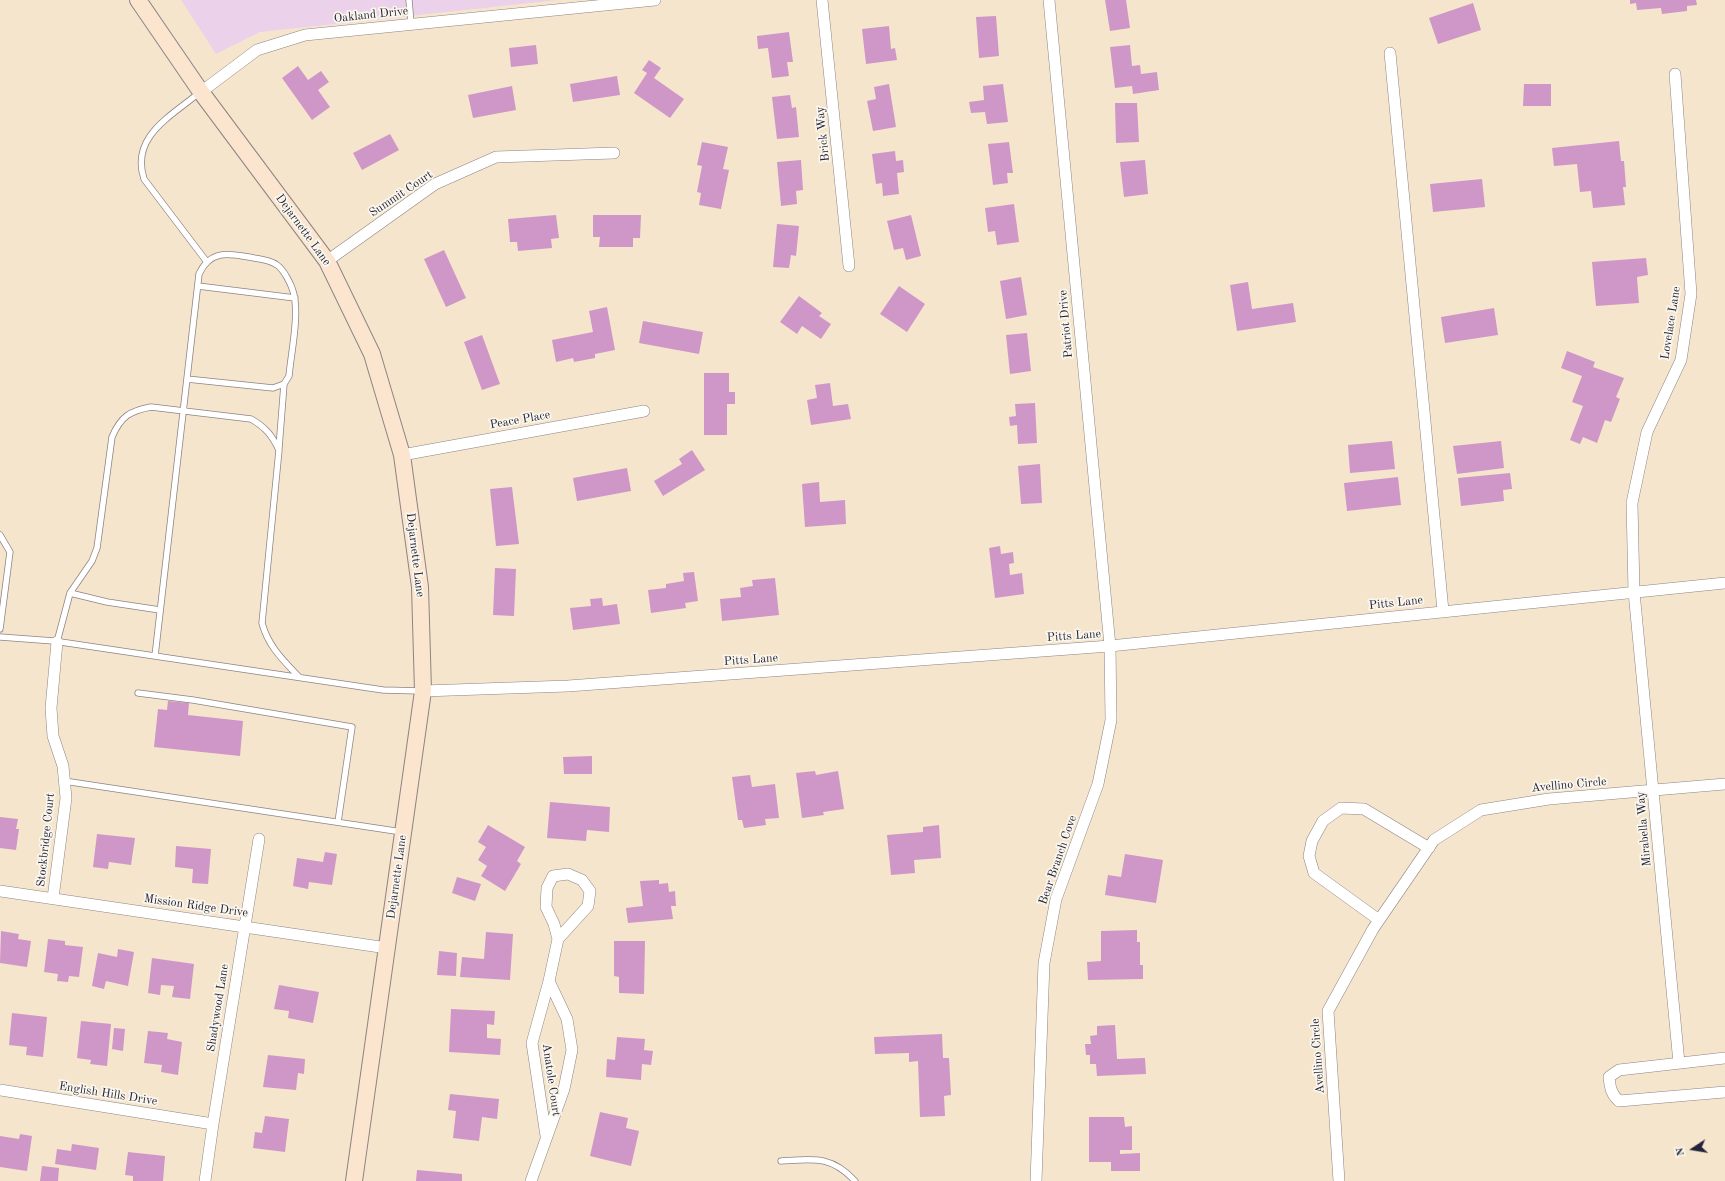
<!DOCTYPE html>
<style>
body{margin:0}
#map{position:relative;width:1725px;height:1181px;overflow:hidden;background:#f6e5cd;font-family:"Old Standard TT",serif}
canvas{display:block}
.north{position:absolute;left:1673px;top:1129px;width:40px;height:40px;-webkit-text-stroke:3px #fbf7ec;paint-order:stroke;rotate:258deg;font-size:11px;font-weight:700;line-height:16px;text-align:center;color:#22223b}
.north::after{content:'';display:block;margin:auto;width:14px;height:18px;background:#22223b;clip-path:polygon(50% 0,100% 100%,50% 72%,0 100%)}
</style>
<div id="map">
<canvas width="1725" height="1181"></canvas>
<div class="north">N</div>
</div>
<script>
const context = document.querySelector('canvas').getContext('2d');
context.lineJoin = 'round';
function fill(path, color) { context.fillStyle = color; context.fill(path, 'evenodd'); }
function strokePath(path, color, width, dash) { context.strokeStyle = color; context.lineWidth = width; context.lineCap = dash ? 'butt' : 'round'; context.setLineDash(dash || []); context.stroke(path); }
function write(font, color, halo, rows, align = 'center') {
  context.font = font + ' "Old Standard TT",serif'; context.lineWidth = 3.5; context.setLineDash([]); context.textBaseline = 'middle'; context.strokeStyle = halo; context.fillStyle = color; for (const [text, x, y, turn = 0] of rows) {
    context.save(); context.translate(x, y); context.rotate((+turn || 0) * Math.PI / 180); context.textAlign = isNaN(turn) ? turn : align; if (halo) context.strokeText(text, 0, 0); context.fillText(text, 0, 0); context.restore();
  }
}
fill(new Path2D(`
 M181,0H558L260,32L216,54Z`), '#ecd1ea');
fill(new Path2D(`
 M1105,0H1126L1130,28L1110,31Z
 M1630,0H1696L1697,5L1687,6V11L1662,14L1661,8L1637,10L1636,3L1630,4Z
 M1473,3L1481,30L1438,44L1429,18Z
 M996,16L999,56L979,58L976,17Z
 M889,26L891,49L895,48L897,60L866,64L862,29Z
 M789,32L793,62H787L789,76L772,78L768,48L758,49L757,36Z
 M536,45L538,64L511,67L509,48Z
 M1130,45L1132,66L1140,65L1141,74L1157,72L1159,90L1133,94L1132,86L1115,88L1110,47Z
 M649,60L661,68L654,78L684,99L670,118L634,93L647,73L642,70Z
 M298,66L308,80L321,71L329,82L318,90L330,107L312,120L282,78Z
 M617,76L620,95L573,102L570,84Z
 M889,84L896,127L873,131L867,101L876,99L874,87Z
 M1003,84L1008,122L987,124L985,112L971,113L969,102L984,100L983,86Z
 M1524,84H1551V106H1523Z
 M512,86L516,110L473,118L468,95Z
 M790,95L792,108L796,107L799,137L777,139L772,97Z
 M1115,103H1137L1139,142L1116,143Z
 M390,134L399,150L362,170L353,153Z
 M1619,141L1621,161H1624L1626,187H1623L1625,205L1593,208L1591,191L1580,192L1577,164L1554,166L1552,148Z
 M702,142L728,147L723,169L729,170L721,209L699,205L701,193L697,192L702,166L697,165Z
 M1009,142L1013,173H1007L1008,183L993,185L988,144Z
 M895,151L896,161L903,160L904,172L897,173L899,194L883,196L882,183L876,184L872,154Z
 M801,160L803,190L796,191L797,204L781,206L777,162Z
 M1145,160L1148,194L1124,197L1120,162Z
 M1482,179L1485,207L1433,212L1430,184Z
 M1014,204L1019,242L997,245L995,231L988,232L985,208Z
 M556,215L559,238L551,239L552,248L518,251L517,242H510L508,219Z
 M593,215H641L640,238H633V247H599L600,237H593Z
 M911,215L921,256L906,260L903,248L894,250L887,221Z
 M777,224L799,226L796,256L791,255L789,268L773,267Z
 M444,250L466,298L446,307L424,259Z
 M1646,258L1648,275L1637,277L1639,303L1596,306L1592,262Z
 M1021,277L1027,315L1006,319L1000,281Z
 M1248,282L1252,309L1293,303L1296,322L1237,331L1230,285Z
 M899,286L925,304L907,332L880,314Z
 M799,296L822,313L819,316L831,324L821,339L802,326L797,334L780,322Z
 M607,307L615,350L595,354V358L574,362L573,358L556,362L552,340L593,332L589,311Z
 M1494,308L1498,335L1445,343L1441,317Z
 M643,321L703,332L699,354L639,343Z
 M1027,333L1031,371L1010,374L1006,335Z
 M482,335L500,384L482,390L464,342Z
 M1567,351L1595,362L1593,367L1624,378L1616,397L1620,399L1611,422L1605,420L1597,443L1583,437L1580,444L1570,440L1583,406L1572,402L1582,376L1561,368Z
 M704,373H729V392H735V404H727V435H704Z
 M830,383L833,406L848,404L851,419L811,425L807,400L817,398L815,385Z
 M1035,403L1037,443L1018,444L1017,425L1010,426L1009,417L1016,416L1015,404Z
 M1392,441L1395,469L1350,473L1348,445Z
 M1501,441L1504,468L1457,474L1453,446Z
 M692,450L705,470L663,496L654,481L682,464L679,459Z
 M1040,464L1042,503L1021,504L1018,466Z
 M627,468L631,491L577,501L573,478Z
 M1510,473L1512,489L1503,490L1504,501L1461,506L1458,478Z
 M1398,477L1401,505L1347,511L1344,483Z
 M819,482L820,502L845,500L846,524L805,527L802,484Z
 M512,487L519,544L496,546L490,489Z
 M1000,546L1001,554L1013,552L1014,563L1009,564L1010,575L1022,573L1024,594L995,598L989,548Z
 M495,568L516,569L514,616L493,615Z
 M694,572L698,601L685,603L686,608L651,613L648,590L666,588V584L684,581L683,573Z
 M775,578L779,615L722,621L720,599L741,597L740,588L753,586L752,580Z
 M602,598L603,606L617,604L620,624L573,630L570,608L591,606L590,599Z
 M168,701L189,703L188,715L243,721L240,756L154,747L158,709L167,710Z
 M592,756V774H564L563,757Z
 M815,771L816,775L838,771L844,809L823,812L824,815L802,818L796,773Z
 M750,775L752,787L775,784L779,818L765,819L766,825L744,828L742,820H738L732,777Z
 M550,802L610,807L609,832L587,830L586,841L547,838Z
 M0,817L18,819L16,829H19L16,850L0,848Z
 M488,825L525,847L517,861L521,864L505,891L481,876L487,866L478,860L486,847L478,842Z
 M939,825L941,858L914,860L915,873L891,875L887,835L923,832V827Z
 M97,834L135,838L131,865L109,862L108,869L93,867Z
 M176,846L211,849L208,884L192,883L193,869L175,867Z
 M325,852L337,854L332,885L309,882L308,889L293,886L297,858L323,862Z
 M1125,854L1163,860L1156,903L1105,895L1108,875L1121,877Z
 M457,877L481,884L475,901L452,893Z
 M659,880V884L668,883L669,892L675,891L676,906H671L673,919L628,923L626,908L643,906L640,881Z
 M1137,930V942H1140V965H1143V979L1088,980L1087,962L1101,961V931Z
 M1,931L19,934L18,939L31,941L27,967L0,963Z
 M486,932L513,934L510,980L460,977L462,957L484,959Z
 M48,939L65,941V945L83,947L79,977L69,976L68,982L57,981L58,974L44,972Z
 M614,941H645L644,994L619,993V977L614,976Z
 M118,949L134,952L128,986L106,981L104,989L92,986L98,953L117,957Z
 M439,951L457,953L456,976L437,975Z
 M152,958L194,964L190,999L172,997L174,986L161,985L160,995L148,993Z
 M279,985L319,992L313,1023L288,1018L289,1011L274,1009Z
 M451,1009L495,1011L494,1025L487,1024V1038L501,1039L500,1055L449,1052Z
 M12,1013L47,1017L43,1057L26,1055L27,1047L9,1045Z
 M81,1021L111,1024L107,1066L90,1064L91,1060L77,1058Z
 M1115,1025L1117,1059L1145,1058L1146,1074L1097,1076L1096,1064H1090V1055H1086L1085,1044H1091L1090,1036L1097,1035V1026Z
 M114,1028L125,1029L123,1051L112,1049Z
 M148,1031L168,1033L167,1039L182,1042L178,1075L161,1072L162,1065L144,1063Z
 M942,1034L943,1058H949L951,1095L944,1096L945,1116L920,1117L918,1061L909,1062V1053L875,1054L874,1037Z
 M617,1037L645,1039L644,1050L653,1051L651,1065L642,1064L641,1080L606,1077L607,1059L615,1060Z
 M268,1055L305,1059L304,1074L298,1073L296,1090L263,1087Z
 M450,1094L499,1099L497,1119L482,1117L479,1141L453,1138L456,1111L448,1110Z
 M600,1112L628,1118L626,1128L639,1131L631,1166L590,1156Z
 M265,1116L289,1119L285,1152L253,1148L255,1132L262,1133Z
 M1089,1117H1124L1125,1127L1132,1126V1150H1120V1154L1140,1153V1171H1111V1162H1089Z
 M20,1134L32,1136L27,1171L0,1167V1136L19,1139Z
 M72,1144L99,1148L96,1170L55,1164L57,1149L71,1151Z
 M128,1152L165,1156L163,1181H133V1176L125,1175Z
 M42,1166L59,1168L58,1181H40Z
 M417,1170L462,1174V1181H416Z`), '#ce97c7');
const lane = new Path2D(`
 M409,0L411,24
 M200,92C172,116 130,136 144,179L207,262
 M198,286L295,298
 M279,448L284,384
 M0,535L10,552L0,629
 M70,593L107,602L160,610
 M0,637L54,641L383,690L421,691
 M57,642L70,593L92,561L97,548L112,437C121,416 130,411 151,407L251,419C265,427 272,435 279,450L262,623C268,646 283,660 299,677
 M155,656L199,274C211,248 231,254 254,258C261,259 272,261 277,265C284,270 291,284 293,291C300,313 291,353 289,376L284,384L273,388L187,379
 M138,693L193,700L352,727L338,822
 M64,781L402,832
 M781,1161C813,1159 831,1155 855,1181`);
const street = new Path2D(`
 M822,0L849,266
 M1390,53L1443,611
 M1675,74L1691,294L1681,360L1647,432L1632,503L1634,592L1679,1063
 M201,92L257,50L305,35L655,0
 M327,261L435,184L496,157L614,153
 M402,455L644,411
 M423,691L568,686L1110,646L1725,583
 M0,891L387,948
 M53,898L66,798L63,766L53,736L51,708L57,642
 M1379,920L1314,873L1309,856L1312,841L1323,821L1341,808L1364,809L1429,848
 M1725,1058L1619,1070L1609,1077C1610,1087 1611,1094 1619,1101L1725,1092
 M0,1090L213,1124
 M546,1136L532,1043L549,981L558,939L554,924L546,907L547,888L553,876L568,874L582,880L590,891L588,906L558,939
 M205,1181L213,1124L259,839
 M531,1181L564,1089L572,1050L567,1019L549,981
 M1036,1181L1044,963L1056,899L1098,784L1111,720L1110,646L1049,0
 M1339,1181L1328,1011L1373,929L1434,840L1481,810L1549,799L1725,784`);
const secondary = new Path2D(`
 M138,0L201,92L327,261L372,354L402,455L420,587L423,691L354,1181`);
strokePath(lane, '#8c8484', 7);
strokePath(street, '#8c8484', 12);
strokePath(secondary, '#8c8484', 18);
strokePath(lane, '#fff', 5.5);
strokePath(street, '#fff', 11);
strokePath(secondary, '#fce5cf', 16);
write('12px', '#22223b', '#fbf7ec', [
 ["Oakland Drive",371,15,-6],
 ["Brick Way",823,134,-96],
 ["Summit Court",401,194,-34],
 ["Dejarnette Lane",303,230,54],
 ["Lovelace Lane",1671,323,-81],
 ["Patriot Drive",1066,324,-95],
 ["Peace Place",520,420,-10],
 ["Dejarnette Lane",415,555,83],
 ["Pitts Lane",1396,603,-6],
 ["Pitts Lane",1074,636,-4],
 ["Pitts Lane",751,660,-4],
 ["Avellino Circle",1569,785,-5],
 ["Mirabella Way",1644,829,-95],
 ["Stockbridge Court",46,840,-84],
 ["Bear Branch Cove",1058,860,-71],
 ["Dejarnette Lane",397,877,-82],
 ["Mission Ridge Drive",196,906,8],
 ["Shadywood Lane",218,1008,-81],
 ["Avellino Circle",1318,1056,-94],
 ["Anatole Court",551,1080,82],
 ["English Hills Drive",108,1094,9]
]);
</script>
